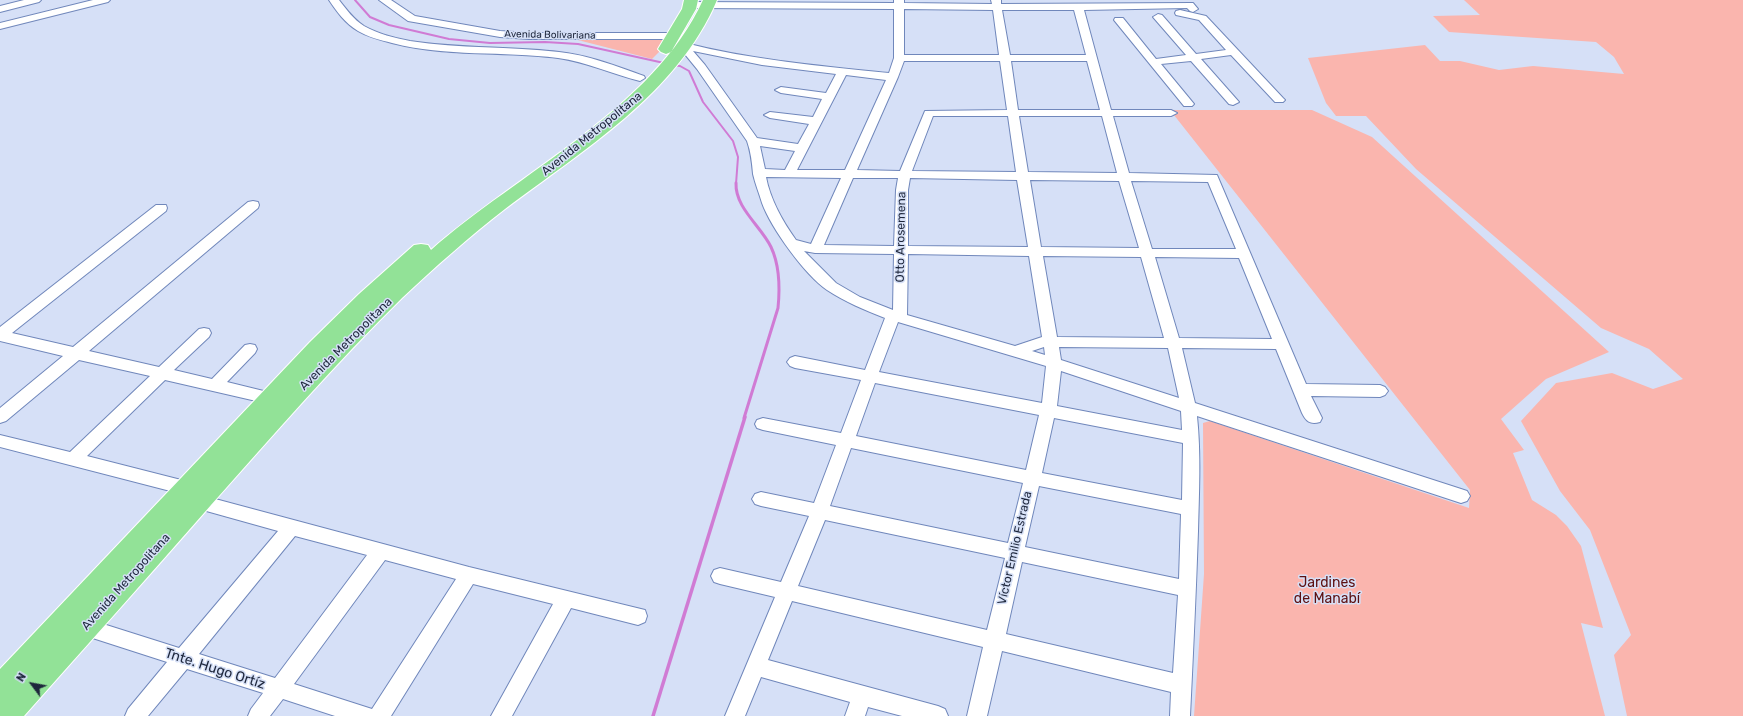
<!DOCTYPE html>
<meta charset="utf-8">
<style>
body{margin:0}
#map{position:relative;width:1743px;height:716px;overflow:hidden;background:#d6e0f7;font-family:Rubik,sans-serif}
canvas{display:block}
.north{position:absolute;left:12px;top:664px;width:40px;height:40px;-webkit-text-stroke:3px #d6e0f7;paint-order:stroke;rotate:302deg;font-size:11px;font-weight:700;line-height:16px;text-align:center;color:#1e273c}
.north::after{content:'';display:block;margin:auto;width:14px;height:18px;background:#1e273c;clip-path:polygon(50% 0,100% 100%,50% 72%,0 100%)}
</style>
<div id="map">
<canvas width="1743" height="716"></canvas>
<div class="north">N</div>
</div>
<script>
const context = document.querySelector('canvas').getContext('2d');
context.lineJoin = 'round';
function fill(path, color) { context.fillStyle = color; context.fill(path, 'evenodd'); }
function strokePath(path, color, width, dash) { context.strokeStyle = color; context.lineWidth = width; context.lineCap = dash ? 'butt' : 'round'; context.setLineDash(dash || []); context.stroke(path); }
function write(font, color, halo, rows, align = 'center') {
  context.font = font + ' Rubik,sans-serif'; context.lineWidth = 3; context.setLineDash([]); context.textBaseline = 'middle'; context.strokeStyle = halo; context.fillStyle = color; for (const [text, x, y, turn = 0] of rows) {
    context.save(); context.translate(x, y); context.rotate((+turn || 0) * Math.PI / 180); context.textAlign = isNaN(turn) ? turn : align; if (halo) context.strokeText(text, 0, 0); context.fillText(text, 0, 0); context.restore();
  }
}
fill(new Path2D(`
 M1464,0H1743V716H1627L1614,655L1631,635L1590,530L1560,491L1521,421L1556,383L1612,373L1653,389L1683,379L1649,349L1601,328L1416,169L1366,116H1336L1326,103L1308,58L1425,45L1440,61H1460L1499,70L1533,66L1624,74L1614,57L1596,42L1449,32L1433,16L1480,15Z
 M566,37L665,39L660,51L652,59Z
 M1170,110H1312L1372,137L1609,352L1546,379L1501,419L1524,450L1513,453L1532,500L1556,515L1567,526L1581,546L1603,628L1581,623L1605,716H1194L1204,574L1203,423L1210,421L1469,508L1470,490Z`), '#fab5ae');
strokePath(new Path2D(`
 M355,0L370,17L389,25L449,39L490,43L545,42L578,44L664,63
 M673,65L680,66L689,71L703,102L733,141L738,157L736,184`), '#d07bd4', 2);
strokePath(new Path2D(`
 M736,183C735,208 761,226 771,247C780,266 780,288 778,308L744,418`), '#d07bd4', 3);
strokePath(new Path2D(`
 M653,716L745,417`), '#d07bd4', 3.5);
const minor = new Path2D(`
 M24,0H41L39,2L0,12V6Z
 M93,0H110L108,2L0,29V23Z
 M329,0H339C347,10 353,19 364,26C378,34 395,38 410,41C460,49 510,46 559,52C588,55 616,66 644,76L645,78L640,81C612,74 587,62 558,58C503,51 446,57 392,43C380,40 368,37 358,31C345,23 337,12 329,0Z
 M379,0H391L415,16L500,31L529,33H675L680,36L675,39H529L500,37L408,21Z
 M894,0H904V3L992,4L991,0H1001V4L1193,3L1198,9L1193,12L1190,11L1187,8L1084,10L1111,110H1171L1177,113L1171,116H1113L1129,173L1217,175L1306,384L1380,385L1385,387L1388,391L1385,395L1380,397L1311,396L1322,418L1320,422C1310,425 1306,421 1302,413L1276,349L1182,348L1195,403L1461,489L1467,491L1470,496L1467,501L1461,503L1197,416C1201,454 1199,493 1198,531C1196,593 1193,654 1190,716H1170L1171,692L1002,651L987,716H967L983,647L792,601L768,660L938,706L945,709L948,716H902L868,707L865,716H845L850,702L761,677L745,716H725L775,597L720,584L714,582L711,576L714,570L720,568L781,582L809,516L761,506L755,504L752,499L755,494L761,492L814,503L836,445L763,430L757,428L755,424L757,420L763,418L841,433L861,380L795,368L790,366L787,362L790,358L795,356L865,370L885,318C865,310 845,302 827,290C805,275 771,228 762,203C759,193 755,183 753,174C752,163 751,152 747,141L697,69L679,47L681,44L685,43C752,60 820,66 889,73L894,58V9L690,8L685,5L690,2L894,3ZM904,9L993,10L999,55H904ZM1002,10H1074L1086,55H1010ZM693,51L762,65L836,74L826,93L781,87L775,90L781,93L822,99L813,117L770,112L764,115L770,118L809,124L798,144L757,138L705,65ZM904,61H1000L1007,110L925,111L900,171L857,170L898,77ZM1011,61H1087L1100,110H1018ZM846,75L886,80L845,170H797ZM933,116H1008L1016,172L912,171ZM1019,116H1102L1117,173L1028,172ZM760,146L795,151L785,170L765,169ZM766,177L841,178L811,244L796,240C783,222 770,199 766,177ZM853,178H898L896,190L894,246L824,245ZM910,178L1017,180L1028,247L908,246V190ZM1030,180L1119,181L1139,248L1041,247ZM1131,181L1208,182L1236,249H1152ZM804,251L815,253L894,254L893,310L860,297L836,283ZM908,254L1029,256L1042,337L1015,346L907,315ZM1043,256L1141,257L1164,338L1057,337ZM1155,257L1239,258L1272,339L1179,338ZM898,322L1046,366L1042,403L879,372ZM1044,347L1045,355L1032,351ZM1059,347L1168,348L1179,398L1061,360ZM1061,371L1181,411L1182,430L1057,406ZM875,383L1039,415L1026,470L856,436ZM1054,418L1183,443L1182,500L1042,473ZM851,448L1023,483L1008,543L830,506ZM1039,486L1181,514L1179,579L1025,547ZM825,520L1005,558L987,630L798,586ZM1022,562L1178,595L1173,673L1006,634Z
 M1180,10L1206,16L1283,98L1285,100L1283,102H1275L1231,55L1201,59L1239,102L1233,105L1229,104L1191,61L1161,64L1194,104L1192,106H1184L1114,20L1115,18H1123L1156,59L1186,55L1153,17L1158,14L1162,15L1196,54L1226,50L1199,20L1176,15L1175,13L1176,11Z
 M253,201L258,202L259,205L258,208L89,351L159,367L199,329L204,328L209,329L211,333L209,337L174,370L212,379L245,345L250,344L255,345L257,349L255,353L227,382L284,396L286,400L284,404L278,406L165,380L87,456L193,483L204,496L469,567L645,610L647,616L645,622L638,625L571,608L512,716H491L553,604L473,584L391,716H335L283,699L270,716H248L251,709L263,693L187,669L148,716H125L128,709L167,662L74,632L72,626L74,620L81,617L179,648L278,531L192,507L182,494L0,447V435L70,452L150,376L79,360L6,421L0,423V408L63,356L0,341V327L156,205H166L167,208L166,211L12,333L73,347L248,202ZM295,536L367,555L275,678L199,654ZM385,560L456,579L372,709L294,684Z`);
const highway = new Path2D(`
 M684,0H698L696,9L671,52L666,54L661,52L658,49L682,9Z
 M703,0H717C677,94 583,150 505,209C469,237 435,267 402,298C335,364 273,435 211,505C149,576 86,646 24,716H0V669L310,342L359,294L414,245L421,244L428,245L431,250C518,173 654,108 703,0Z`);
strokePath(minor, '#7087bb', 2);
strokePath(highway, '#fff', 2);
fill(minor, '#fff');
fill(highway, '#92e297');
write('10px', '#1e273c', '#d6e0f7', [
 ["Avenida Bolivariana",550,35,1]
]);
write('12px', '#1e273c', '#d6e0f7', [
 ["Avenida Metropolitana",592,134,-39],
 ["Otto Arosemena",901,237,-89],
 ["Avenida Metropolitana",346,344,-45],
 ["Víctor Emilio Estrada",1015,548,-77],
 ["Avenida Metropolitana",126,582,-48]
]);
write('14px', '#5e1011', '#d6e0f7', [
 ["Jardines",1327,583],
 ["de Manabí",1327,599]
]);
write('14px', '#1e273c', '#d6e0f7', [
 ["Tnte. Hugo Ortíz",215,669,18]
]);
</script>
